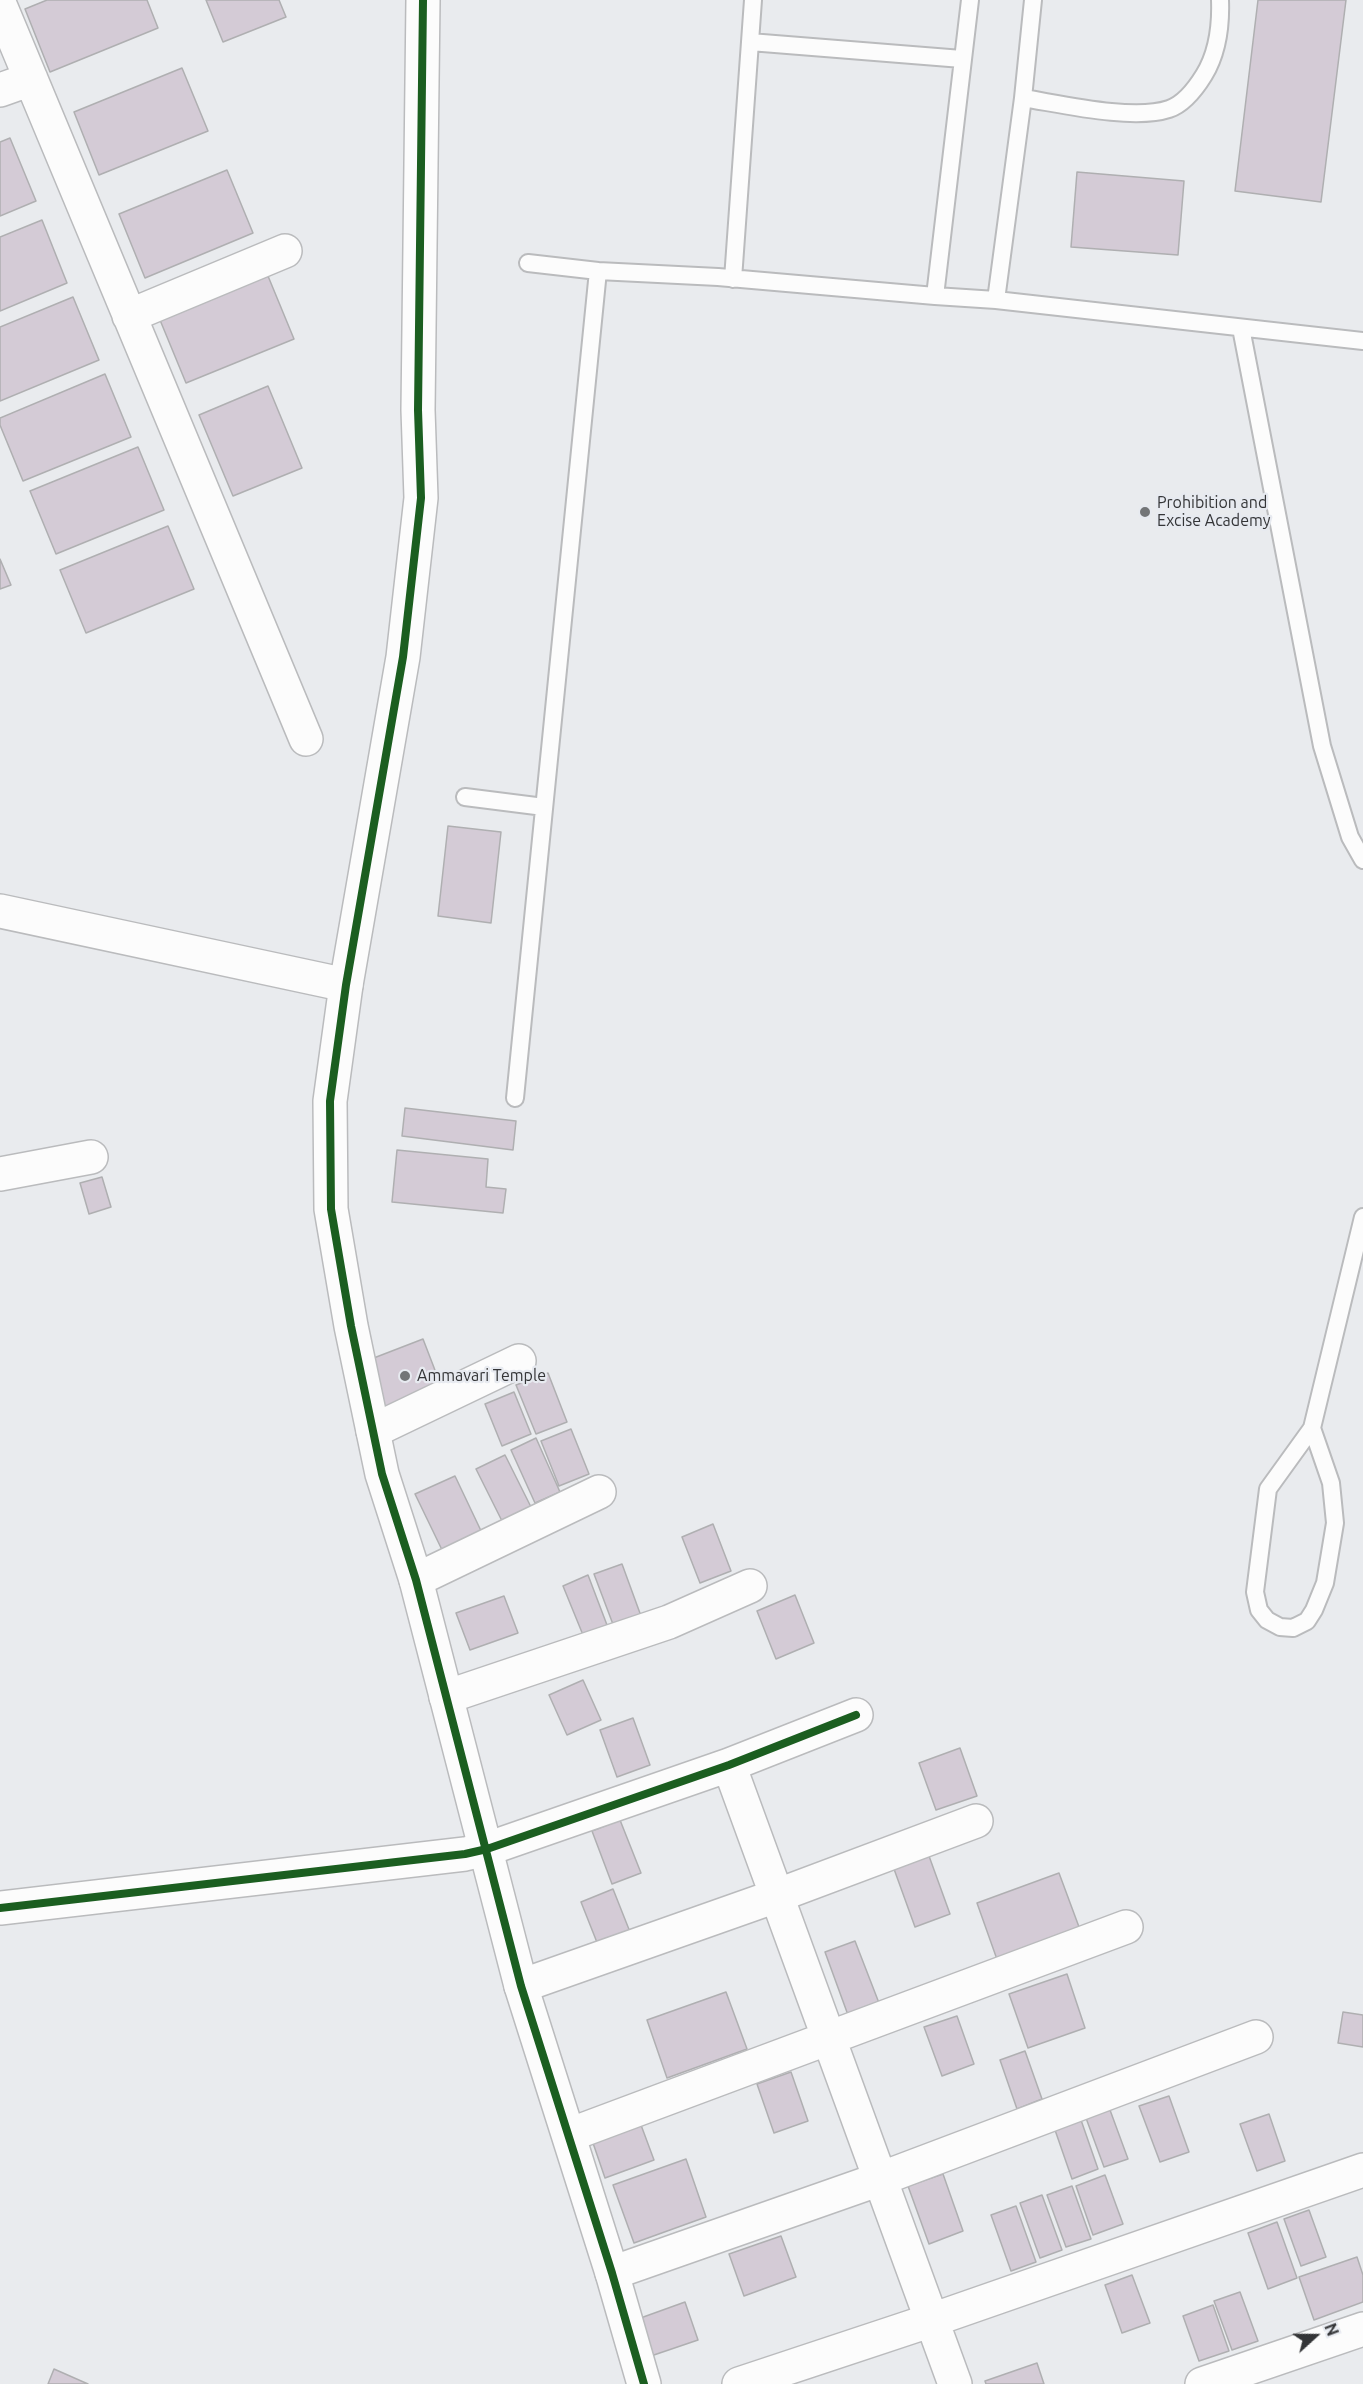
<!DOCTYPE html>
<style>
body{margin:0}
#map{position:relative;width:1363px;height:2384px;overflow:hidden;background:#e9ebee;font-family:Ubuntu,sans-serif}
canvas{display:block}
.north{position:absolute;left:1285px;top:2306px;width:60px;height:60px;-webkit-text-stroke:4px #e7eaf0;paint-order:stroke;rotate:69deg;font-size:16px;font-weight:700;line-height:24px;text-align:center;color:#343537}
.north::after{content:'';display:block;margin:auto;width:21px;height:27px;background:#343537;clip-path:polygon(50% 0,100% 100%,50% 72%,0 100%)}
</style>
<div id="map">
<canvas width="1363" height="2384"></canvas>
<div class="north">N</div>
</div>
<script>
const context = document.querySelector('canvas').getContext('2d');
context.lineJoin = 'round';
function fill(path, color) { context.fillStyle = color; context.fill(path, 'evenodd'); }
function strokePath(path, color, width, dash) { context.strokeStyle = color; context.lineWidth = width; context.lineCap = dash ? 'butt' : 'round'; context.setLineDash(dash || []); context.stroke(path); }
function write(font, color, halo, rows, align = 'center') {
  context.font = font + ' Ubuntu,sans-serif'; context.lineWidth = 4.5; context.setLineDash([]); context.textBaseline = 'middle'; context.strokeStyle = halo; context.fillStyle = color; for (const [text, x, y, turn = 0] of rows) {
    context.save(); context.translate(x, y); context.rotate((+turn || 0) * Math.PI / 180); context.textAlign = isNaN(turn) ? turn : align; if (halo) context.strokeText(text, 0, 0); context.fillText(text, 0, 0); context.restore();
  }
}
const building = new Path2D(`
 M47,0H147L158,28L50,72L25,9Z
 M206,0H279L286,17L223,42Z
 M1258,0H1346L1321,202L1235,191Z
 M182,68L208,131L99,175L74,112Z
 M10,138L36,201L0,216V142Z
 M227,170L253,233L145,278L119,214Z
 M1077,172L1184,181L1178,255L1071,247Z
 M42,220L67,283L0,311V237Z
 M268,276L294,339L186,383L160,320Z
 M73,297L99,360L0,401V327Z
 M105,374L131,437L23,481L0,425V418Z
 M268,386L302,468L233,496L199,415Z
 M138,447L164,510L56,554L30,491Z
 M168,526L194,589L86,633L60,570Z
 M0,559L11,585L0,589Z
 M448,826L501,832L491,923L438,916Z
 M405,1108L516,1121L513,1150L402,1136Z
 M397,1150L488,1159L486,1187L506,1189L503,1213L392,1202Z
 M102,1177L111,1207L89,1214L80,1183Z
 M423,1339L443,1391L387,1413L366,1361Z
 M548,1373L567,1422L536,1434L516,1385Z
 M514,1392L531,1434L502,1446L485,1404Z
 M571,1429L589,1474L559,1486L541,1441Z
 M536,1438L560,1492L535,1503L511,1450Z
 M505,1455L531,1507L502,1521L476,1469Z
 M455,1476L483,1535L444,1554L415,1494Z
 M713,1524L731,1571L700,1583L682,1537Z
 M622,1564L641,1616L614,1627L594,1574Z
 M588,1575L607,1625L583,1635L563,1586Z
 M795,1595L814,1643L776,1659L757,1611Z
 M504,1596L518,1633L470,1650L456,1613Z
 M583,1680L601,1720L567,1735L549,1695Z
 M633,1718L650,1765L617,1777L600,1730Z
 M960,1748L977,1796L936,1810L919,1763Z
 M620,1820L641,1873L612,1884L592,1831Z
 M929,1856L950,1914L915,1927L894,1869Z
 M1059,1873L1082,1935L999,1965L977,1903Z
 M613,1889L632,1937L600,1950L581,1902Z
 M855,1941L879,2003L848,2015L825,1952Z
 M1067,1974L1085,2028L1028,2048L1009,1994Z
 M726,1992L747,2049L667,2078L647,2020Z
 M1343,2012L1363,2015V2047L1338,2043Z
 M957,2016L974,2064L942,2076L924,2027Z
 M1025,2051L1042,2099L1017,2109L1000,2060Z
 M791,2072L808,2121L774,2133L757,2084Z
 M1169,2096L1189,2152L1160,2162L1139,2106Z
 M1110,2110L1128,2159L1104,2167L1086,2118Z
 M1269,2114L1285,2161L1257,2171L1240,2124Z
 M1081,2120L1098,2169L1072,2179L1055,2130Z
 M641,2125L654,2160L605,2178L593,2143Z
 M686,2159L706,2217L634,2243L613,2185Z
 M943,2174L963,2231L929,2244L908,2186Z
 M1105,2175L1123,2224L1093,2235L1076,2186Z
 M1072,2186L1091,2239L1066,2247L1047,2195Z
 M1042,2195L1062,2250L1040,2258L1020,2203Z
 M1016,2206L1036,2262L1011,2271L991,2215Z
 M1309,2210L1326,2257L1301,2266L1284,2219Z
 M1277,2222L1297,2278L1268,2289L1248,2233Z
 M781,2236L796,2277L744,2296L729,2254Z
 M1357,2257L1363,2275V2302L1314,2320L1299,2277Z
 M1132,2275L1150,2323L1122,2333L1105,2285Z
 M1240,2292L1258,2341L1232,2350L1214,2301Z
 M685,2302L698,2340L648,2357L635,2320Z
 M1213,2305L1229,2351L1199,2361L1183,2316Z
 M1037,2363L1044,2384H986L985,2381Z
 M54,2369L88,2384H48Z`);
fill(building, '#d4cbd6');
strokePath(building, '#afafb1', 1.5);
const service = new Path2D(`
 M970,0L935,296L996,300L1023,98L1033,0
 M750,42L753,0
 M1023,98C1061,104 1133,121 1169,109C1184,104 1196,88 1204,75C1218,52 1221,27 1220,0
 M528,263L598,271
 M733,279L750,42L962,59
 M996,300L1363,341
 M1241,328L1322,746L1350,837L1363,860
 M465,797L544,807
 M515,1098L598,271L718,277L935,296
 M1312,1428L1331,1483L1335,1523L1325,1583L1314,1610L1307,1621L1293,1628L1280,1627L1267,1620L1259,1610L1255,1592L1268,1489L1312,1428L1363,1217`);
const minor = new Path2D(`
 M0,5L306,739
 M0,90L31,79
 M129,316L285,251
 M0,911L346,985
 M0,1174L91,1157
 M373,1431L519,1361
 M416,1580L599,1492
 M446,1697L669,1622L750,1586
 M729,1765L955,2384
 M0,1908L465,1854L487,1849L729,1765L856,1715
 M521,1986L776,1896L976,1821
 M569,2135L1126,1927
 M612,2273L880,2179L1256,2037
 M739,2384L932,2320L1363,2170
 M1202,2384L1363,2329`);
const tertiary = new Path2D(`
 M423,0L418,410L421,498L403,657L346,985L330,1101L331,1209L351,1326L382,1474L416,1580L521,1986L612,2273L644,2384`);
strokePath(service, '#babbbd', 20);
strokePath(minor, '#babbbd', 36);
strokePath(tertiary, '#babbbd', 36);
strokePath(service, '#fcfcfc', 16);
strokePath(minor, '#fcfcfc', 33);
strokePath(tertiary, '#fcfcfc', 33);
strokePath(new Path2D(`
 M423,0L418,410L421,498L403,657L346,985L330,1101L331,1209L351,1326L382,1474L416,1580L521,1986L612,2273L644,2384
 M0,1908L465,1854L487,1849L729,1765L856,1715`), '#1b5e20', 8);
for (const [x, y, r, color] of [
 [1145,512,6,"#737577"],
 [405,1376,6,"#737577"]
]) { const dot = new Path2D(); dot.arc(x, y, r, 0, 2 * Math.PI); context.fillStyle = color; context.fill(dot); strokePath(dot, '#e7eaf0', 2); }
write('16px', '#343537', '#e7eaf0', [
 ["Prohibition and",1157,503],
 ["Excise Academy",1157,521],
 ["Ammavari Temple",417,1376]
], 'left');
</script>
